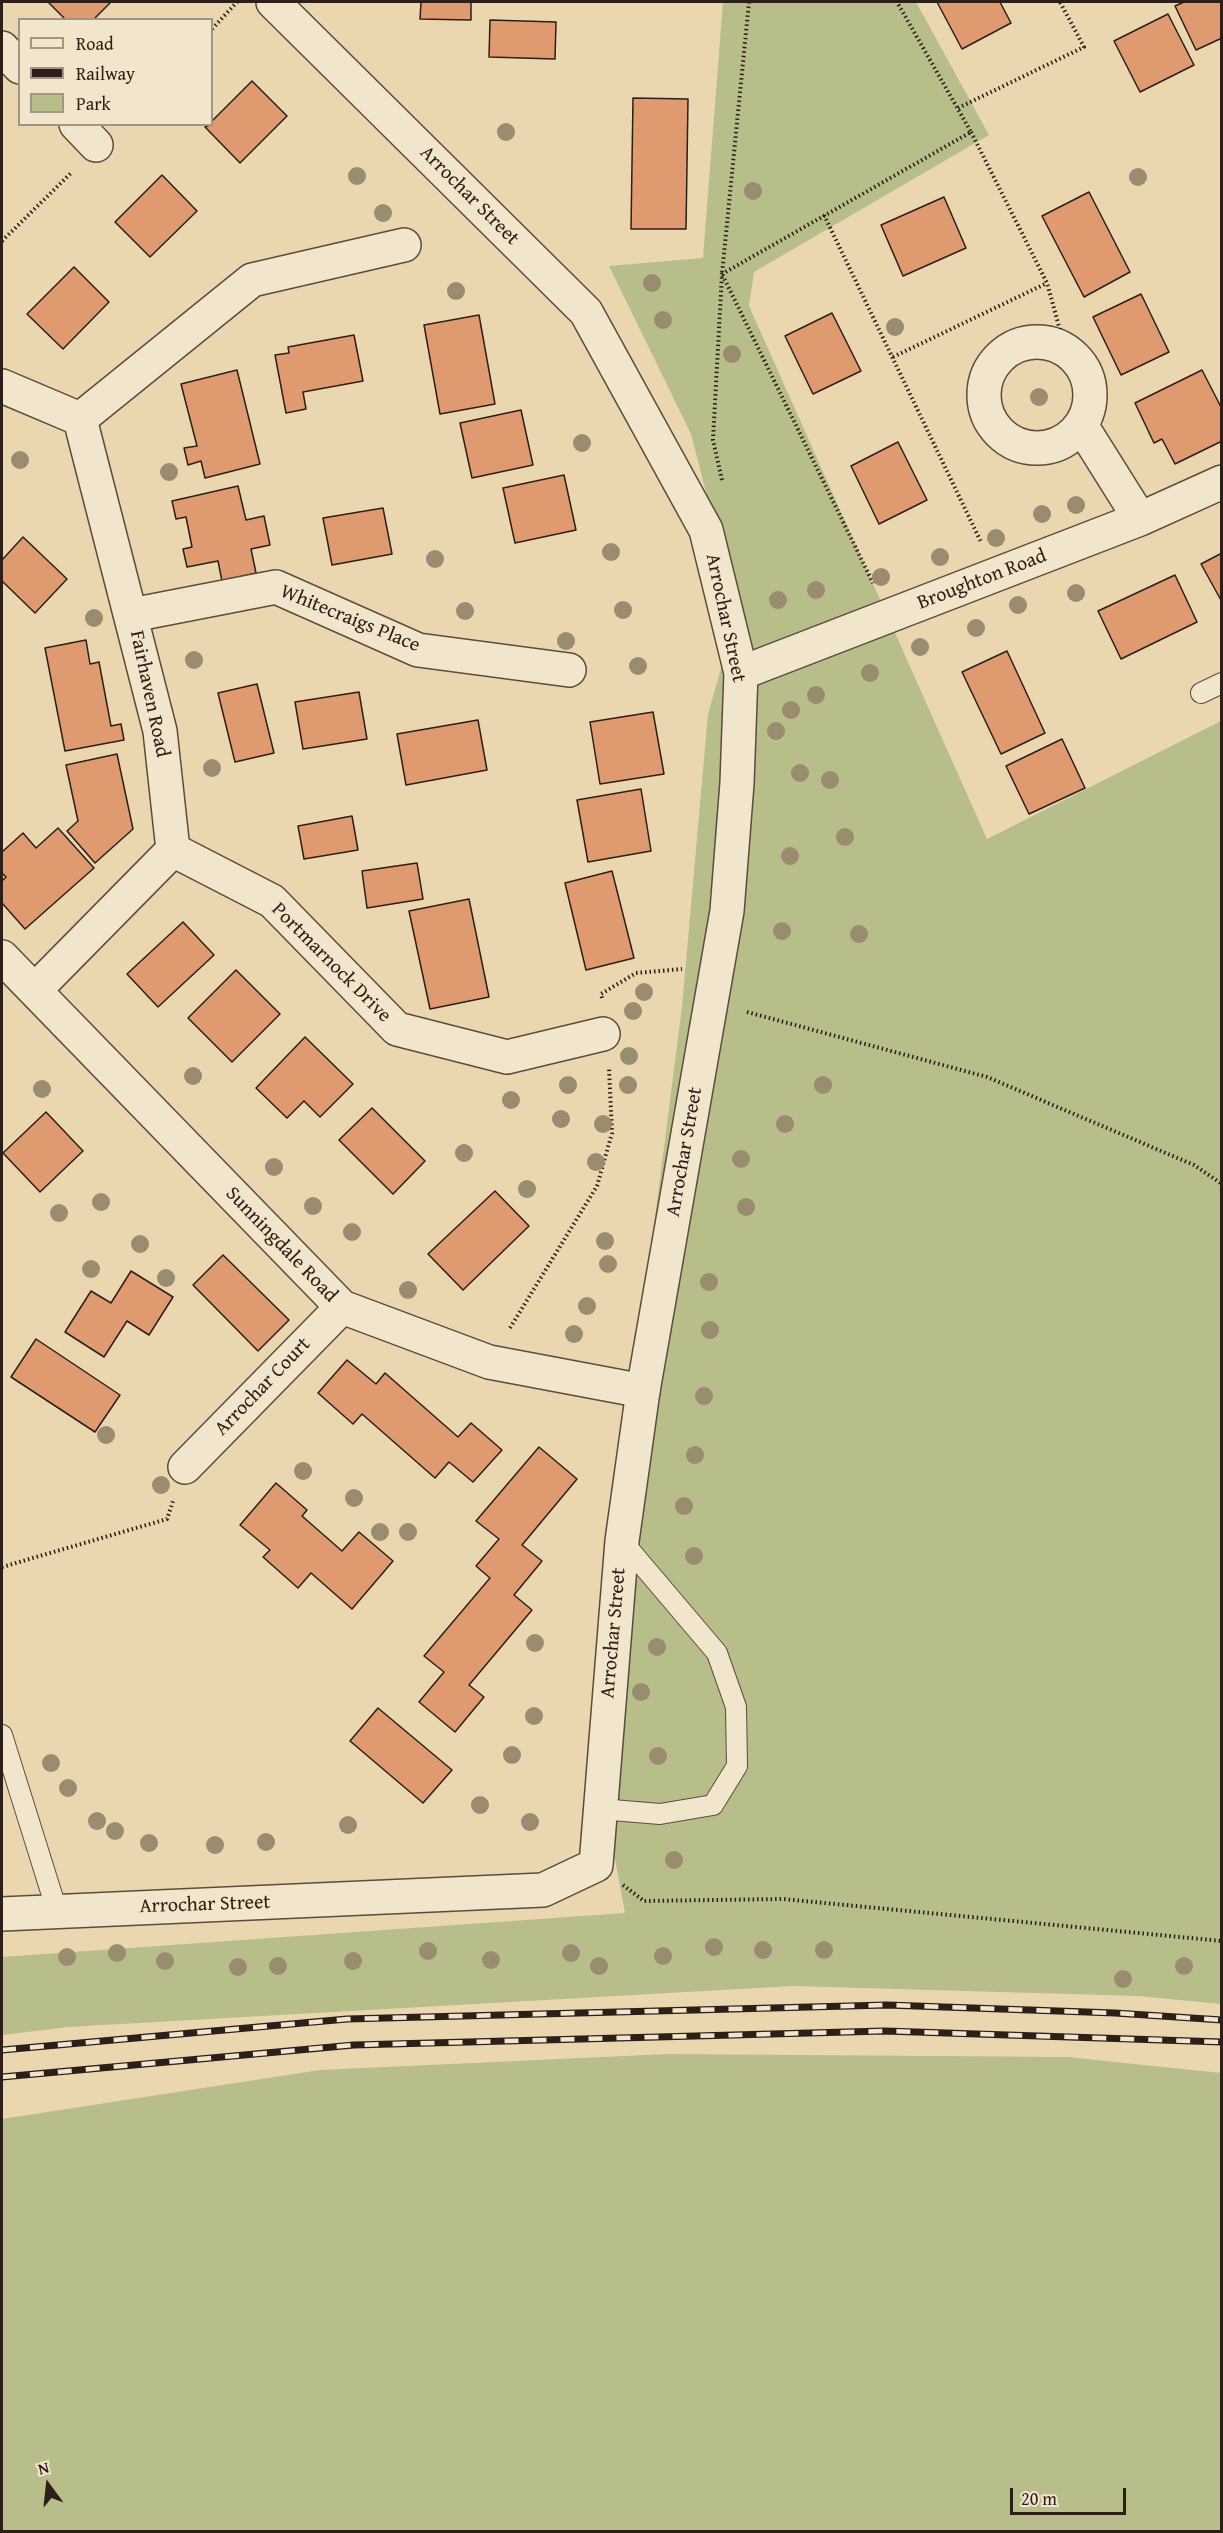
<!DOCTYPE html>
<style>
body{margin:0}
#map{position:relative;width:1223px;height:2533px;overflow:hidden;background:#ead7af;font-family:"Gentium Book Plus",serif}
canvas{display:block}
.frame{position:absolute;inset:0;border:3px solid #2c1e18;pointer-events:none}
.legend{position:absolute;left:18px;top:18px;width:195px;height:108px;box-sizing:border-box;background:#f1e5cb;border:2px solid #a29583;margin:0;padding:8px 10px;list-style:none;font-size:18px;color:#2c1e18}
.legend li{display:flex;align-items:center;gap:12px;height:30px}
.legend b{width:30px;border:2px solid #a29583}
.north{position:absolute;left:18px;top:2455px;width:60px;height:60px;-webkit-text-stroke:4px #f1e5cb;paint-order:stroke;rotate:345deg;font-size:16px;font-weight:700;line-height:24px;text-align:center;color:#2c1e18}
.north::after{content:'';display:block;margin:auto;width:21px;height:27px;background:#2c1e18;clip-path:polygon(50% 0,100% 100%,50% 72%,0 100%)}
.scale{position:absolute;left:1010px;top:2488px;width:116px;height:27px;box-sizing:border-box;border:3px solid #2c1e18;border-top:0;padding-left:8px;font-size:18px;line-height:21px;white-space:nowrap;color:#2c1e18;-webkit-text-stroke:4px #f1e5cb;paint-order:stroke}
</style>
<div id="map">
<canvas width="1223" height="2533"></canvas>
<div class="frame"></div>
<ul class="legend">
<li><b style="height:8px;background:#f1e5cb"></b>Road</li>
<li><b style="height:8px;background:#2c1e18"></b>Railway</li>
<li><b style="height:16px;background:#b7be8a"></b>Park</li>
</ul>
<div class="north">N</div>
<div class="scale">20 m</div>
</div>
<script>
const context = document.querySelector('canvas').getContext('2d');
context.lineJoin = 'round';
function fill(path, color) { context.fillStyle = color; context.fill(path, 'evenodd'); }
function strokePath(path, color, width, dash) { context.strokeStyle = color; context.lineWidth = width; context.lineCap = dash ? 'butt' : 'round'; context.setLineDash(dash || []); context.stroke(path); }
function write(font, color, halo, rows, align = 'center') {
  context.font = font + ' "Gentium Book Plus",serif'; context.lineWidth = 4.5; context.setLineDash([]); context.textBaseline = 'middle'; context.strokeStyle = halo; context.fillStyle = color; for (const [text, x, y, turn = 0] of rows) {
    context.save(); context.translate(x, y); context.rotate((+turn || 0) * Math.PI / 180); context.textAlign = isNaN(turn) ? turn : align; if (halo) context.strokeText(text, 0, 0); context.fillText(text, 0, 0); context.restore();
  }
}
fill(new Path2D(`
 M723,2H916L989,135L754,272L749,306L987,839L1221,721V2004L1138,1996L793,1986L68,2027L2,2035V1957L625,1913L590,1724L682,1007L708,714L737,613L691,434L609,266L703,258Z
 M668,2054L1067,2057L1221,2073V2531H2V2119L320,2070Z`), '#b7be8a');
const building = new Path2D(`
 M48,2H111L93,20H66Z
 M421,2H471V20L420,19Z
 M937,2H1000L1011,23L962,49Z
 M1184,2H1222V38L1196,50L1175,6Z
 M1168,14L1194,65L1140,92L1114,41Z
 M490,20L556,22L555,59L489,57Z
 M252,81L287,116L240,163L205,127L212,124V121Z
 M633,98L688,99L686,229H631Z
 M162,175L197,211L150,257L115,222Z
 M1089,192L1130,272L1084,297L1042,216Z
 M944,197L966,248L903,276L881,225Z
 M74,267L109,302L63,349L27,314Z
 M1141,294L1169,352L1121,375L1093,317Z
 M832,313L861,371L813,394L785,336Z
 M479,315L495,404L440,414L424,325Z
 M354,335L363,381L303,392L306,409L286,413L275,355L289,353L288,347Z
 M237,370L260,464L205,478L201,461L188,465L184,448L197,446L181,384Z
 M1202,370L1222,409V441L1175,464L1162,439L1154,443L1135,403Z
 M521,410L533,465L472,478L460,423Z
 M898,442L927,500L879,524L851,466Z
 M564,475L576,530L515,543L503,488Z
 M238,486L246,520L264,516L270,545L251,549L256,573L222,581L218,561L187,567L183,549L192,547L186,517L176,519L172,501Z
 M383,508L392,554L332,565L323,518Z
 M23,537L67,579L35,613L2,581V560Z
 M1222,553V602L1201,564Z
 M1175,575L1197,622L1121,659L1098,611Z
 M86,640L90,664L99,662L111,726L121,724L124,740L65,751L45,648Z
 M1007,651L1045,733L1001,754L962,672Z
 M257,684L274,753L235,762L218,693Z
 M359,692L367,739L303,749L295,702Z
 M653,712L664,774L600,784L590,722Z
 M478,720L487,770L406,785L397,734Z
 M1062,739L1085,788L1029,814L1006,766Z
 M117,754L133,829L95,863L67,831L78,821L66,765Z
 M641,789L651,851L588,862L577,800Z
 M352,816L358,850L304,859L298,826Z
 M58,828L94,868L25,929L2,903V881L6,877L2,873V852L23,833L36,848Z
 M417,863L423,899L367,908L362,871Z
 M612,871L634,958L586,970L565,883Z
 M469,899L489,997L430,1009L409,911Z
 M183,922L214,955L158,1007L127,974Z
 M236,970L280,1014L232,1062L188,1018Z
 M305,1037L353,1084L320,1117L304,1101L287,1118L256,1088Z
 M372,1108L425,1161L393,1194L339,1140Z
 M46,1112L83,1151L40,1192L3,1153Z
 M495,1191L529,1226L463,1290L428,1254Z
 M223,1255L289,1320L258,1351L193,1285Z
 M131,1271L173,1297L149,1335L127,1321L104,1357L65,1332L91,1291L111,1303Z
 M36,1339L120,1395L95,1432L11,1377Z
 M347,1360L376,1384L385,1373L458,1437L471,1423L502,1450L473,1482L449,1462L435,1478L362,1414L353,1424L318,1393Z
 M539,1447L577,1479L522,1545L542,1561L514,1595L532,1610L469,1685L484,1697L455,1732L419,1702L444,1672L424,1656L490,1578L476,1566L499,1539L476,1521Z
 M276,1483L307,1510L302,1516L342,1551L359,1532L393,1561L352,1609L311,1573L298,1588L263,1557L270,1550L240,1525Z
 M378,1708L452,1770L423,1803L350,1741Z`);
fill(building, '#e09a70');
strokePath(building, '#2c1e18', 1.5);
const service = new Path2D(`
 M1201,693L1222,683
 M2,1735L57,1911
 M600,1809L660,1814L713,1805L737,1766L736,1707L717,1653L622,1541`);
const minor = new Path2D(`
 M2,48L20,67
 M76,124L96,145
 M984 395a53 53 0 1 1 106 0a53 53 0 1 1-106 0Z
 M2,386L80,419
 M1081,425L1140,519
 M132,615L276,587L418,650L569,670
 M741,673L1140,519L1222,482
 M173,850L272,901L397,1029L507,1057L603,1034
 M2,957L342,1307L489,1362L643,1391
 M35,990L173,850L160,731L80,419L252,280L404,245
 M185,1467L342,1307`);
const tertiary = new Path2D(`
 M2,1914L543,1890L596,1865L622,1541L643,1391L727,911L737,783L741,673L706,530L586,312L273,2`);
strokePath(service, '#5c4c3e', 22);
strokePath(minor, '#5c4c3e', 36);
strokePath(tertiary, '#5c4c3e', 36);
strokePath(new Path2D(`
 M749,2L722,274L873,583
 M212,29L237,2
 M958,108L1084,47L1060,2
 M971,132L1047,283L1065,348
 M824,215L981,542
 M2,241L72,172
 M893,357L1047,283
 M722,480L713,440L722,274L971,132L897,2
 M602,998L601,994L636,973L682,969
 M747,1012L987,1077L1194,1165L1222,1184
 M510,1328L597,1186L612,1133L609,1068
 M2,1567L167,1519L173,1501
 M623,1885L644,1901L783,1899L1222,1941`), '#2c1e18', 4, [1.5, 3]);
strokePath(service, '#f1e5cb', 20);
strokePath(minor, '#f1e5cb', 33);
strokePath(tertiary, '#f1e5cb', 33);
const rail = new Path2D(`
 M2,2050L347,2019L887,2005L1115,2013L1222,2020
 M2,2077L354,2045L885,2031L1222,2042`);
strokePath(rail, '#2c1e18', 7);
strokePath(rail, '#f1e5cb', 4.5, [14]);
context.fillStyle = '#998c6f';
for (const [x, y] of [
 [506,132],
 [357,176],
 [1138,177],
 [753,191],
 [383,213],
 [652,283],
 [456,291],
 [663,320],
 [895,327],
 [732,354],
 [1039,397],
 [582,443],
 [20,460],
 [169,472],
 [1076,505],
 [1042,514],
 [996,538],
 [611,552],
 [940,557],
 [435,559],
 [881,577],
 [816,590],
 [1076,593],
 [778,600],
 [1018,605],
 [623,610],
 [465,611],
 [94,618],
 [976,628],
 [566,641],
 [920,647],
 [194,660],
 [638,666],
 [870,673],
 [816,695],
 [791,710],
 [776,731],
 [212,768],
 [800,773],
 [830,780],
 [845,837],
 [790,856],
 [782,931],
 [859,934],
 [644,992],
 [633,1011],
 [629,1056],
 [193,1076],
 [568,1085],
 [628,1085],
 [823,1085],
 [42,1089],
 [511,1100],
 [561,1119],
 [603,1124],
 [785,1124],
 [464,1153],
 [741,1159],
 [596,1162],
 [274,1167],
 [527,1189],
 [101,1202],
 [313,1206],
 [746,1207],
 [59,1213],
 [352,1232],
 [605,1241],
 [140,1244],
 [608,1264],
 [91,1269],
 [166,1278],
 [709,1282],
 [408,1290],
 [587,1306],
 [710,1330],
 [574,1334],
 [704,1396],
 [106,1435],
 [695,1455],
 [303,1471],
 [161,1485],
 [354,1498],
 [684,1506],
 [380,1532],
 [408,1532],
 [694,1556],
 [535,1643],
 [657,1647],
 [641,1692],
 [534,1716],
 [512,1755],
 [658,1756],
 [51,1763],
 [68,1788],
 [480,1805],
 [97,1821],
 [530,1822],
 [348,1825],
 [115,1831],
 [266,1842],
 [149,1843],
 [215,1845],
 [674,1860],
 [714,1947],
 [763,1950],
 [824,1950],
 [428,1951],
 [117,1953],
 [571,1953],
 [663,1956],
 [67,1957],
 [491,1960],
 [165,1961],
 [353,1961],
 [278,1966],
 [599,1966],
 [1184,1966],
 [238,1967],
 [1123,1979]
]) { context.beginPath(); context.arc(x, y, 9, 0, 2 * Math.PI); context.fill(); }
write('20px', '#2c1e18', '#f1e5cb', [
 ["Arrochar Street",469,196,45],
 ["Broughton Road",982,580,-21],
 ["Arrochar Street",725,618,78],
 ["Whitecraigs Place",350,619,22],
 ["Fairhaven Road",149,694,78],
 ["Portmarnock Drive",331,963,45],
 ["Arrochar Street",685,1152,-80],
 ["Sunningdale Road",281,1245,46],
 ["Arrochar Court",263,1387,-46],
 ["Arrochar Street",614,1633,-85],
 ["Arrochar Street",205,1905,-2]
]);
</script>
